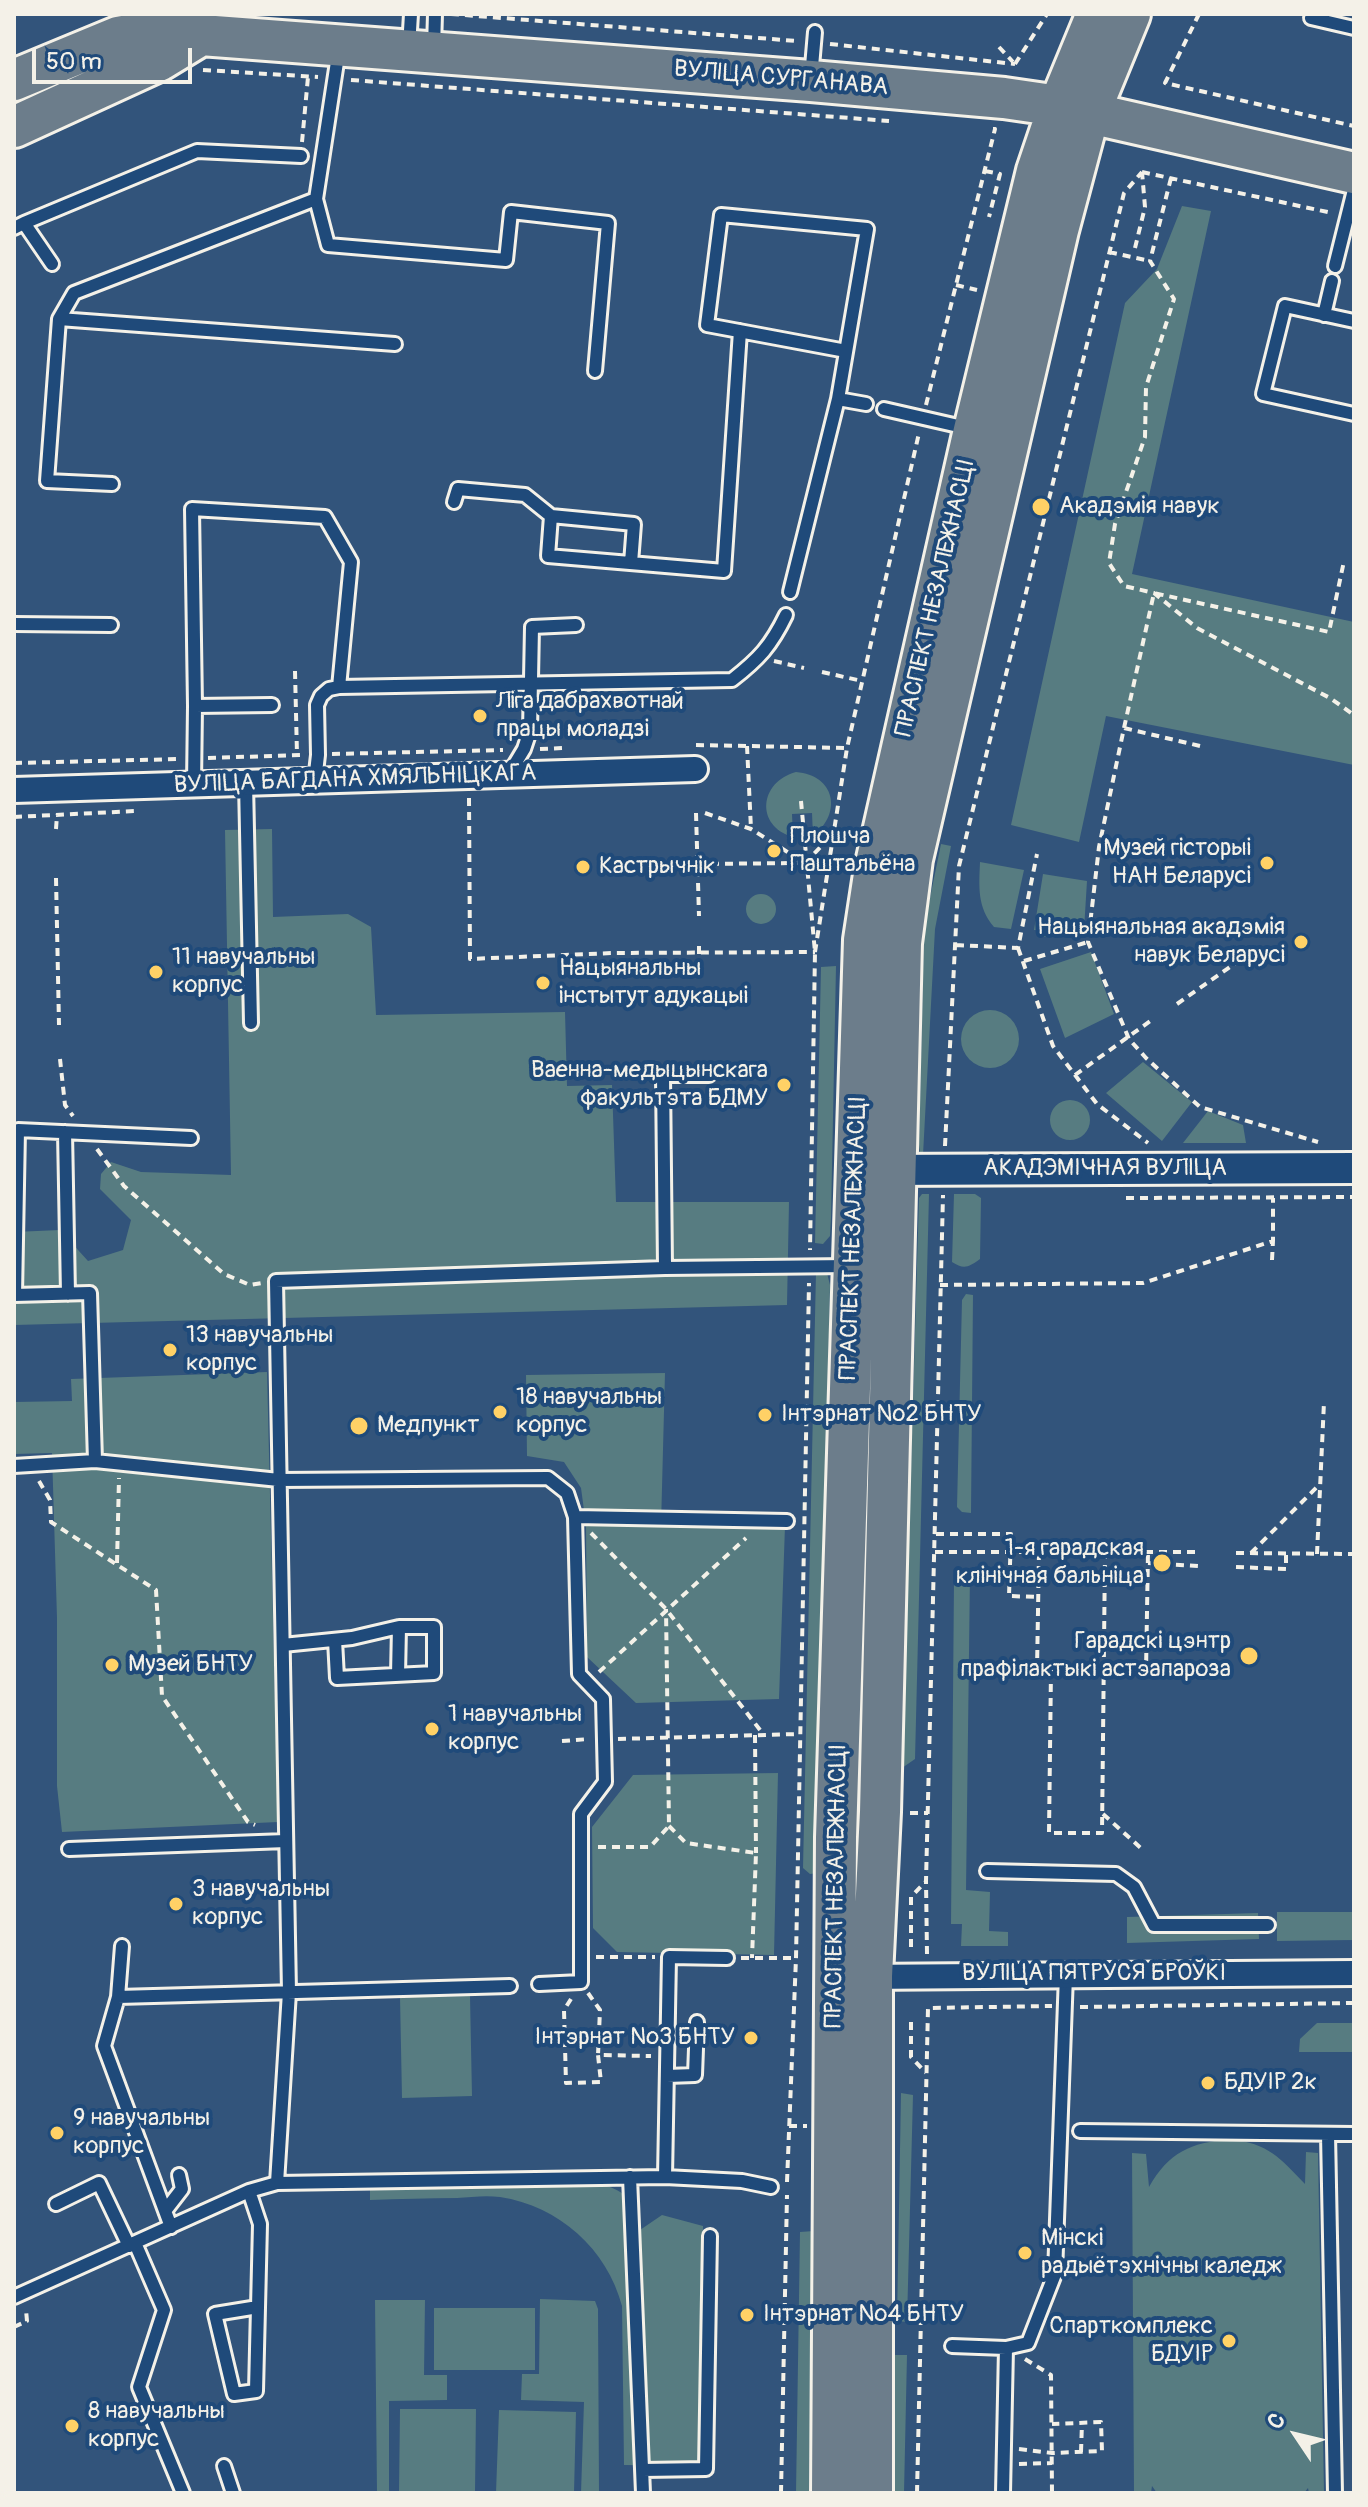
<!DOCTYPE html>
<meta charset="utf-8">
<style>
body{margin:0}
#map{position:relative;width:1368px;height:2507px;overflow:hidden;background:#32547b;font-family:Pangolin,sans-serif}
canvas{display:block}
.frame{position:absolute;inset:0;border:16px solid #f4f1e8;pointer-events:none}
.north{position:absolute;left:1256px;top:2395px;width:80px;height:80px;-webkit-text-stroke:6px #1f4a7a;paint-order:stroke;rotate:305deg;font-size:22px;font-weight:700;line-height:32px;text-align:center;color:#f4f1e8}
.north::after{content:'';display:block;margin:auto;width:28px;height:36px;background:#f4f1e8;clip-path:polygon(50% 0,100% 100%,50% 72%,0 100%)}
.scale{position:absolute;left:32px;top:48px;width:160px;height:36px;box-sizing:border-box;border:4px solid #f4f1e8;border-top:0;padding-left:10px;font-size:24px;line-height:28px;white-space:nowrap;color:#f4f1e8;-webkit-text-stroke:6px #1f4a7a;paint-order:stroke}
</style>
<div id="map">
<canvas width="1368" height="2507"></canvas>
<div class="frame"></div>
<div class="north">С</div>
<div class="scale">50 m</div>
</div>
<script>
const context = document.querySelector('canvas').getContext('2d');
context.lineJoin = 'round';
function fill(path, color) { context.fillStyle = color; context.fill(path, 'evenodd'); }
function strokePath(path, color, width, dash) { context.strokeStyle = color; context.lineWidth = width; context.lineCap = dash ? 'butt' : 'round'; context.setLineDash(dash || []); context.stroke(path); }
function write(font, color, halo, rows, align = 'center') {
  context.font = font + ' Pangolin,sans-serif'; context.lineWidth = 8; context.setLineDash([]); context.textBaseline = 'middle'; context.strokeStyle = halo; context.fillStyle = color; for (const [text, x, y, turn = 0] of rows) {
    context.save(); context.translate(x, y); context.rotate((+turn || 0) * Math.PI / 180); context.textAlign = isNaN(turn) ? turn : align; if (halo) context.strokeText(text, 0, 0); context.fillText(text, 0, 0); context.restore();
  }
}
fill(new Path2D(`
 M1182,206L1211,211L1132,574L1354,622V765L1106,716L1079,842L1011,825L1125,303L1157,269Z
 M796,772C835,775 843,813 813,836L812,813L792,814L793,837C755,826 759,782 796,772Z
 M272,829L273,917L348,914L371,927L376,1015L565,1012L567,1086L612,1085L616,1202H789L787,1305L14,1325V1232L60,1230L88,1261L123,1250L131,1220L100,1189L101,1174L111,1162L141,1172L231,1175L225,830Z
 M941,844L951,846L935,929L923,1155L920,1153L919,1145L924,927Z
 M980,862L1024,870L1011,929L994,927C977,907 979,887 980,862Z
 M1043,874L1087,881L1084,930L1043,937L1042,930H1034Z
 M746 909a15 15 0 1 1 30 0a15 15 0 1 1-30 0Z
 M1091,952L1114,1014L1065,1038L1040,969Z
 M836,966L831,1218L830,1236L823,1244L815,1243L821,967Z
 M961 1039a29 29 0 1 1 58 0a29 29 0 1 1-58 0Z
 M1143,1062L1192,1102L1162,1141L1106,1093Z
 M1050 1120a20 20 0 1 1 40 0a20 20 0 1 1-40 0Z
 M1208,1111L1243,1125L1246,1143H1183Z
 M922,1194H929L915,1759L902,1768L919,1198Z
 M954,1194H975L981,1198L980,1259C969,1267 964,1270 952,1262Z
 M816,1272L827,1273L830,1285L818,1873L810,1874L803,1868Z
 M966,1294L973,1295L971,1513L962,1512L957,1507L962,1300Z
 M267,1372L278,1822L62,1832L57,1786V1618L52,1453L14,1454V1402L72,1401L71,1379Z
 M665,1373L661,1526H785L779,1699L636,1703L587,1657L586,1525L581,1488L564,1462L527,1456L526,1375Z
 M960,1573L970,1574L966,1890L990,1892L989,1931L1008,1932V1946H961L962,1924H951L954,1581Z
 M778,1773L774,1955L617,1952L593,1928L592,1827L633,1775Z
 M1277,1912H1354V1940L1277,1941Z
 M1258,1913L1259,1939L1127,1943V1917Z
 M470,1996L472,2096L402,2098L400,1997Z
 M1317,2023H1354V2052H1299L1300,2039Z
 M901,2093L913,2095L907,2322L897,2321Z
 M1230,2139C1269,2144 1279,2157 1305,2184L1306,2152L1318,2153L1324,2493H1309L1308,2488L1304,2493H1157L1152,2486L1151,2493H1134L1132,2153L1146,2154L1149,2187C1169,2152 1190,2143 1230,2139Z
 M543,2180C585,2183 635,2175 640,2230L662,2215L703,2226L701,2466L624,2465L622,2306C607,2249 559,2206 500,2197C486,2195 471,2197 457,2198C428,2198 399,2199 370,2200V2184Z
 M814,2231L809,2493H796L800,2232Z
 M540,2299L595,2301L598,2309L599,2493H581L584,2402L521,2400L522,2374H539Z
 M375,2300H425L424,2375H447V2400L389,2401V2493H377Z
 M434,2308H535V2370H434Z
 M895,2355H907L904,2493H893Z
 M400,2409H476L475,2493H399Z
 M499,2410L576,2412L574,2493H496Z`), '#577c81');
const service = new Path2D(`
 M1313,14L1311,18L1354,28
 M409,47L411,14
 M434,47L435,14
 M339,49L316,199L74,293L59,319L395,344
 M811,78L815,32
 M316,199L328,245L506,260L511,212L608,223L595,371
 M24,223L197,151L301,156
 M14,228L24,223L52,264
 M1335,266L1354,190
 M1324,315L1332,281
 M59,319L47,481L112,484
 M1354,321L1285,306L1263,394L1354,414
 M838,399L867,229L721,215L707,325L846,351
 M884,409L967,428
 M454,502L458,489L525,495L551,516
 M631,563L634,524L551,516L548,556L724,571L740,331
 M790,592L838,399L866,404
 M14,624L111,625
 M339,687L732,680C759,659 771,646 786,615
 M195,706L192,509L325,517L351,562L339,687L329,689L321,696L317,705L318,755L315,781
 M509,774L524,749L530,731L532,627L576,625
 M246,783L251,1023
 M194,785L195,706L272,705
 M65,1132L68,1294
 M665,1268L663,1075H709
 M14,1295L90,1293L95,1461
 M15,1295L18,1130L191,1138
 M14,1466L95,1461L279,1480L548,1478L567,1493L575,1517L579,1674L603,1699L605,1782L581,1814V1982L539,1984
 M575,1517L787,1521
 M283,1645L352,1638L399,1627H434V1673L337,1678L335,1640
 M398,1675L399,1627
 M69,1849L286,1841
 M987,1871L1116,1874L1134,1887L1154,1925H1268
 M122,1946L118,1997L104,2046L171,2227
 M118,1997L510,1986
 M667,2076L695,2075L697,2022
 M1080,2131L1354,2134
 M1328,2134L1335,2493
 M630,2177L643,2493
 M665,2177L669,1957L727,1958
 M277,2183L289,1992L276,1281L665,1268L850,1266
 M249,2191L260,2224L256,2391L234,2394L215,2314L258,2307
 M56,2204L99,2183L129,2246
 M165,2211L182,2189L179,2175
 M135,2243L164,2310L139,2387L183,2493
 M14,2297L249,2191L277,2183L665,2177L742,2181L771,2187
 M952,2346L1006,2348L1003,2493
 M1006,2348L1028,2343L1055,2274L1066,1975
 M224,2466L233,2493
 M643,2470L706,2469L710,2236`);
const minor = new Path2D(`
 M14,790L695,769
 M861,1977L1354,1973`);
const tertiary = new Path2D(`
 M875,1170L1354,1168`);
const primary = new Path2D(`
 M14,80L118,37L162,29L201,35L811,81L1004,98L1059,106L1354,173
 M14,127L160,60L201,35
 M832,2493L836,1837L864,940L875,868L974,430L1037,171L1059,106L1097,14
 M872,2493V1976L880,1812L901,943L912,859L1058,230L1089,114L1130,14`);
strokePath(service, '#f4f1e8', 18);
strokePath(minor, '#f4f1e8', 30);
strokePath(tertiary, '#f4f1e8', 36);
strokePath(primary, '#f4f1e8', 46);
strokePath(new Path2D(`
 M451,14L797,41
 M1199,14L1165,83L1354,126
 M830,44L1015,64
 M999,47L1013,62
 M1015,64L1047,14
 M203,70L318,77
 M351,80L889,121
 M302,142L308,77
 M985,171L1000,174L989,217
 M1142,172L1332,213
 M1171,178L1150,261L1174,299L1146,387L1145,437L1115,524L1109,563L1124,586L1154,593L1197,628L1330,698L1354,715
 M1135,248L1145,207L1142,172
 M1109,252L1150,261
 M956,285L977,290
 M926,405L995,129H993
 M774,661L804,668
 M295,671L297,755
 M822,672L862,681
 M1124,728L1154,593L1329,632L1344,561
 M696,745L847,748
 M747,746L751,829
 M1200,746L1124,728L1099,847L1088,942L1129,1039L1146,1058L1200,1107L1318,1142
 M540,749L563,748
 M332,754L503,750
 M208,758L303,755
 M14,763L180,759
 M469,798L470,959L612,953L815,952
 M801,801L815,952L810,1250
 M696,813L699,916
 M705,813L751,829L805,863L832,835
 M14,817L135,811
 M56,829L57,815
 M697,864L802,863
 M56,878L59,1025
 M956,945L1018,948L1037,854
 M1018,948L1053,1046L1097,1104L1148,1143
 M815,952L847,748L919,433
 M699,954V940
 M1024,961L1088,942
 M1177,1004L1250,953
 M60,1059L65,1105L73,1116
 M1075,1075L1153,1019
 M945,1146L959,866L1124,193L1142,172
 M97,1149L124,1186L224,1274L250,1285L262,1283
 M1126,1198L1354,1197
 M1272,1260L1273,1241
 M940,1285L1143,1283L1273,1241V1198
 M39,1481L50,1500L51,1522L156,1590L162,1696L248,1822L255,1825
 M591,1533L666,1609L764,1735
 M936,1534H1011L1009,1596L1038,1597
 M935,1552H1198
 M1039,1552L1037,1670L1146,1672L1148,1552
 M1236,1553L1354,1554
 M1251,1553L1320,1484
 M1317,1554L1324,1402
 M117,1563L119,1478
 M1148,1563L1198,1566
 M1236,1567L1286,1569V1553
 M1051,1670L1049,1833H1102L1105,1552
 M599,1672L746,1538
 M755,1735L756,1853
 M618,1739L799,1734
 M562,1741L589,1739
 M910,1813H928
 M1103,1814L1143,1850
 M669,1826L686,1843L756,1853L752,1958
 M598,1847H650L669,1826L666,1609
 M911,1947V1897L925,1882
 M927,1954L926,1881L943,1195
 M596,1957H655
 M741,1958H796
 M588,1993L600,2010L598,2055
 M571,1999L564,2010L566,2083L601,2082L598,2055L651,2056
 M1080,2007L1354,2003
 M911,2022V2057L926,2073
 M789,2126H807
 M787,2182L796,1958L809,1283
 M14,2327L27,2321L26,2310
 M1025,2359L1051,2375L1052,2493
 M1019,2449L1052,2453L1102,2451L1101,2422L1052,2424
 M1081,2452L1082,2423
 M1019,2464L1052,2463
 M781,2493L787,2195
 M917,2493L928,2008L1052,2006`), '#f4f1e8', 4, [8, 6]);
strokePath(service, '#1f4a7a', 12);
strokePath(minor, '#1f4a7a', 24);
strokePath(tertiary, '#1f4a7a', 30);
strokePath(primary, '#6c7d8b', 40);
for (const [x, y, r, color] of [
 [1041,507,10,"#ffd166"],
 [480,716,8,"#ffd166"],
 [774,851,8,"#ffd166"],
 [1267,863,8,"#ffd166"],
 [583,867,8,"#ffd166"],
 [1301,942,8,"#ffd166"],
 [156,972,8,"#ffd166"],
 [543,983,8,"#ffd166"],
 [784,1085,8,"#ffd166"],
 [170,1350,8,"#ffd166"],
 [500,1412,8,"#ffd166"],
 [765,1415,8,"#ffd166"],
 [359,1426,10,"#ffd166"],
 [1162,1563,10,"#ffd166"],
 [1249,1656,10,"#ffd166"],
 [112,1665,8,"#ffd166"],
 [432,1729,8,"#ffd166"],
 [176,1904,8,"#ffd166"],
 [751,2038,8,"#ffd166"],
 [1208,2083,8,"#ffd166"],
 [57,2133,8,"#ffd166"],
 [1025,2253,8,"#ffd166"],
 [747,2315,8,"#ffd166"],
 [1229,2341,8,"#ffd166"],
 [72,2426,8,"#ffd166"]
]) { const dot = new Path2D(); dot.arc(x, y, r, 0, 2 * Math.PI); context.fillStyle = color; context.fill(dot); strokePath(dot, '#1f4a7a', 3); }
write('24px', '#f4f1e8', '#1f4a7a', [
 ["ВУЛІЦА СУРГАНАВА",781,79,5],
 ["ПРАСПЕКТ НЕЗАЛЕЖНАСЦІ",936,598,-77],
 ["ВУЛІЦА БАГДАНА ХМЯЛЬНІЦКАГА",355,780,-2],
 ["АКАДЭМІЧНАЯ ВУЛІЦА",1105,1169],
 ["ПРАСПЕКТ НЕЗАЛЕЖНАСЦІ",854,1238,-88],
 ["ПРАСПЕКТ НЕЗАЛЕЖНАСЦІ",837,1886,-89],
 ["ВУЛІЦА ПЯТРУСЯ БРОЎКІ",1094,1974]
]);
write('24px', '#f4f1e8', '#1f4a7a', [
 ["Акадэмія навук",1059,507],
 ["Ліга дабрахвотнай",496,702],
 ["працы моладзі",496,730],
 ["Плошча",790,837],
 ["Паштальёна",790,865],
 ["Музей гісторыі",1251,849,"right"],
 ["НАН Беларусі",1251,877,"right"],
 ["Кастрычнік",599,867],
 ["Нацыянальная акадэмія",1285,928,"right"],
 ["навук Беларусі",1285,956,"right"],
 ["11 навучальны",172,958],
 ["корпус",172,986],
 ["Нацыянальны",559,969],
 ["інстытут адукацыі",559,997],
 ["Ваенна-медыцынскага",768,1071,"right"],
 ["факультэта БДМУ",768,1099,"right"],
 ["13 навучальны",186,1336],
 ["корпус",186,1364],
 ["18 навучальны",516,1398],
 ["корпус",516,1426],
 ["Інтэрнат №2 БНТУ",781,1415],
 ["Медпункт",377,1426],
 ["1-я гарадская",1144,1549,"right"],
 ["клінічная бальніца",1144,1577,"right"],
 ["Гарадскі цэнтр",1231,1642,"right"],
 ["прафілактыкі астэапароза",1231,1670,"right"],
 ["Музей БНТУ",128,1665],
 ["1 навучальны",448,1715],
 ["корпус",448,1743],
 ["3 навучальны",192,1890],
 ["корпус",192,1918],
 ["Інтэрнат №3 БНТУ",735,2038,"right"],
 ["БДУІР 2к",1224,2083],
 ["9 навучальны",73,2119],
 ["корпус",73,2147],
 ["Мінскі",1041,2239],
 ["радыётэхнічны каледж",1041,2267],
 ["Інтэрнат №4 БНТУ",763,2315],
 ["Спарткомплекс",1213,2327,"right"],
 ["БДУІР",1213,2355,"right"],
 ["8 навучальны",88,2412],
 ["корпус",88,2440]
], 'left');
</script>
